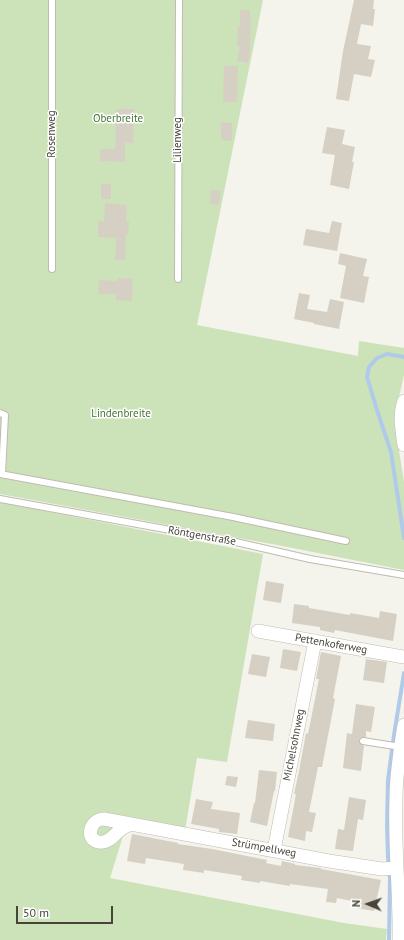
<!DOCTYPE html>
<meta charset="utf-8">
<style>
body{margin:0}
#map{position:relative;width:404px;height:940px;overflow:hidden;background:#f4f3ec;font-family:"PT Sans",sans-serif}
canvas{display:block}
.north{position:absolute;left:348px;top:884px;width:40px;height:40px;-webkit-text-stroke:3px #fff;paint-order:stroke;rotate:272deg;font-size:11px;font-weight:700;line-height:16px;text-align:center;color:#48443a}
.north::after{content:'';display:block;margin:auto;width:14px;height:18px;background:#48443a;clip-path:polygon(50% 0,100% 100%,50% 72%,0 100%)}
.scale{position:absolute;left:16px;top:906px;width:97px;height:18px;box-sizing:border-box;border:2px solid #48443a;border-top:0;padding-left:5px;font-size:12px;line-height:14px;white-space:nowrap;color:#48443a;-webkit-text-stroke:3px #fff;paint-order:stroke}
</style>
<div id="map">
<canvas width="404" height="940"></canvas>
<div class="north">N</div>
<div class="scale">50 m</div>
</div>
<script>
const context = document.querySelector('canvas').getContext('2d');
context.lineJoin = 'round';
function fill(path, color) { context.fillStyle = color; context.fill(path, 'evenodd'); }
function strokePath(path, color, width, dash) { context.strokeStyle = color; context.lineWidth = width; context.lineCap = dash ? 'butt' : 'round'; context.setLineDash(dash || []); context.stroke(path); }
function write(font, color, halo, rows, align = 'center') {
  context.font = font + ' "PT Sans",sans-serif'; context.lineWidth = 3; context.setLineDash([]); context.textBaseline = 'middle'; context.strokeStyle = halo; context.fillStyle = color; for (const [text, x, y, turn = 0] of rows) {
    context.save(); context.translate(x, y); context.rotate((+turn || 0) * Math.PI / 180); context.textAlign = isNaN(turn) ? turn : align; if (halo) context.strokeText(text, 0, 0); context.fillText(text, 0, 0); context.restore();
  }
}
fill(new Path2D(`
 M0,0H263L197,325L358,356L359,341L404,348V375L394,419L404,482V570L277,545L0,494Z
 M0,502L263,554L227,762L197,758L185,831L127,817L124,833L110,878L344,923L387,929L386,940H0Z`), '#cce3ba');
strokePath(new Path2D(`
 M404,357L387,354L377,358L369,367L367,377L377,410L391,452L404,538
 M389,940L390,879L388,858L387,825L388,780L394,735L404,673`), '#b0cbe9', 4);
fill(new Path2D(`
 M354,0H374L373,9H375L373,26L361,24L357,44L371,46L368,59L375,60L371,77L354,74L349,101L336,99L343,51Z
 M240,10H250V21H251L250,51L248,63L237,61L240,46H237L238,26L240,27Z
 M224,66H238L237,102H223Z
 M116,109H134L133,143L125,142V162L100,161V149H115Z
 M221,122L232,123V141L221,140Z
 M327,127L345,130L342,144L355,147L352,162H354L349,189L330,185L335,155L322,153Z
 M101,184H111V199H101Z
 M211,190L221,191L219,205L210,204Z
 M105,203L127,205L126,221H129L128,235L126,234L125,260H115L116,238L98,237V221L104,222Z
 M332,221L342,223L337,251L303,245L306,229L329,233Z
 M340,253L367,259L363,276L369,277L364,303L340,298L346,266L338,264Z
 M118,278L133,279L132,301L116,300V294H98L99,280L117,281Z
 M299,293L310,295L307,309L327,312L330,299L344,302L339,329L314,324V323L294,319Z
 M266,581L284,584L281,603L263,600Z
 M294,604L309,606V608L350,615V613L379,618L380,611L397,614L393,641L335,630L334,633L320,630V627L292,623Z
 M283,649L301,652L297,671L280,668Z
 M321,652L341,656L333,698L335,699L322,767H318L309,812L316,813L312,832L306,831L305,841L288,837L296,794H294L299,771L306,733L308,734L319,679H316Z
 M252,654L270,657L266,677L248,674Z
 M366,659L387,662L384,683L363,680Z
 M356,704L375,707L371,732L366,731V737H361L359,740L360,744L364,746L361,771L343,768L347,733L352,734Z
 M248,720L275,724L273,741L245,738Z
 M259,770L277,772L275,791H274L267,826L250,822L254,803H255Z
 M227,776L238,777L236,787L225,785Z
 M349,797L366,800L363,820L358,819L353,851L335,849L338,829L344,830Z
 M196,799L213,802L211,809L240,813L237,834L219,832V829L191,824Z
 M132,834L178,843V844L212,849L267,860L266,863L281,866L282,861L295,864V865L321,868V869L381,880L374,911L356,908L357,902L337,898L336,903L326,902L328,889L290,884V886L260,881V883L241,880L242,876L204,870V873L183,870L184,864L146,858L145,864L127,861Z`), '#d5d0c3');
const lane = new Path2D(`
 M52,269V0
 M178,279L179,0
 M0,413L5,415L2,474
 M0,474L233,517L346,541
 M0,499L236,542L310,559L404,575
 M363,741L401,747`);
const street = new Path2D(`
 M404,401C399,415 402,431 404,445
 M258,631L404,657
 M131,824C127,826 123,827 120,830C114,835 108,844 98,842C85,839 90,819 104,819L329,861L382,869L397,868
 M274,850L315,641
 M399,940C400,893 394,846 396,799C396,774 400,750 404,725`);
strokePath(lane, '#bfbbb0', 8);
strokePath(street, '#bfbbb0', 14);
strokePath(lane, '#fff', 6);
strokePath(street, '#fff', 13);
write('11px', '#447434', '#fff', [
 ["Oberbreite",118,119],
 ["Lindenbreite",121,414]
]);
write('11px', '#48443a', '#fff', [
 ["Rosenweg",52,134,-90],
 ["Lilienweg",178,140,-90],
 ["Röntgenstraße",202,536,10],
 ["Pettenkoferweg",331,644,10],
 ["Michelsohnweg",294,745,-79],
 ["Strümpellweg",264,848,10]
]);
</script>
